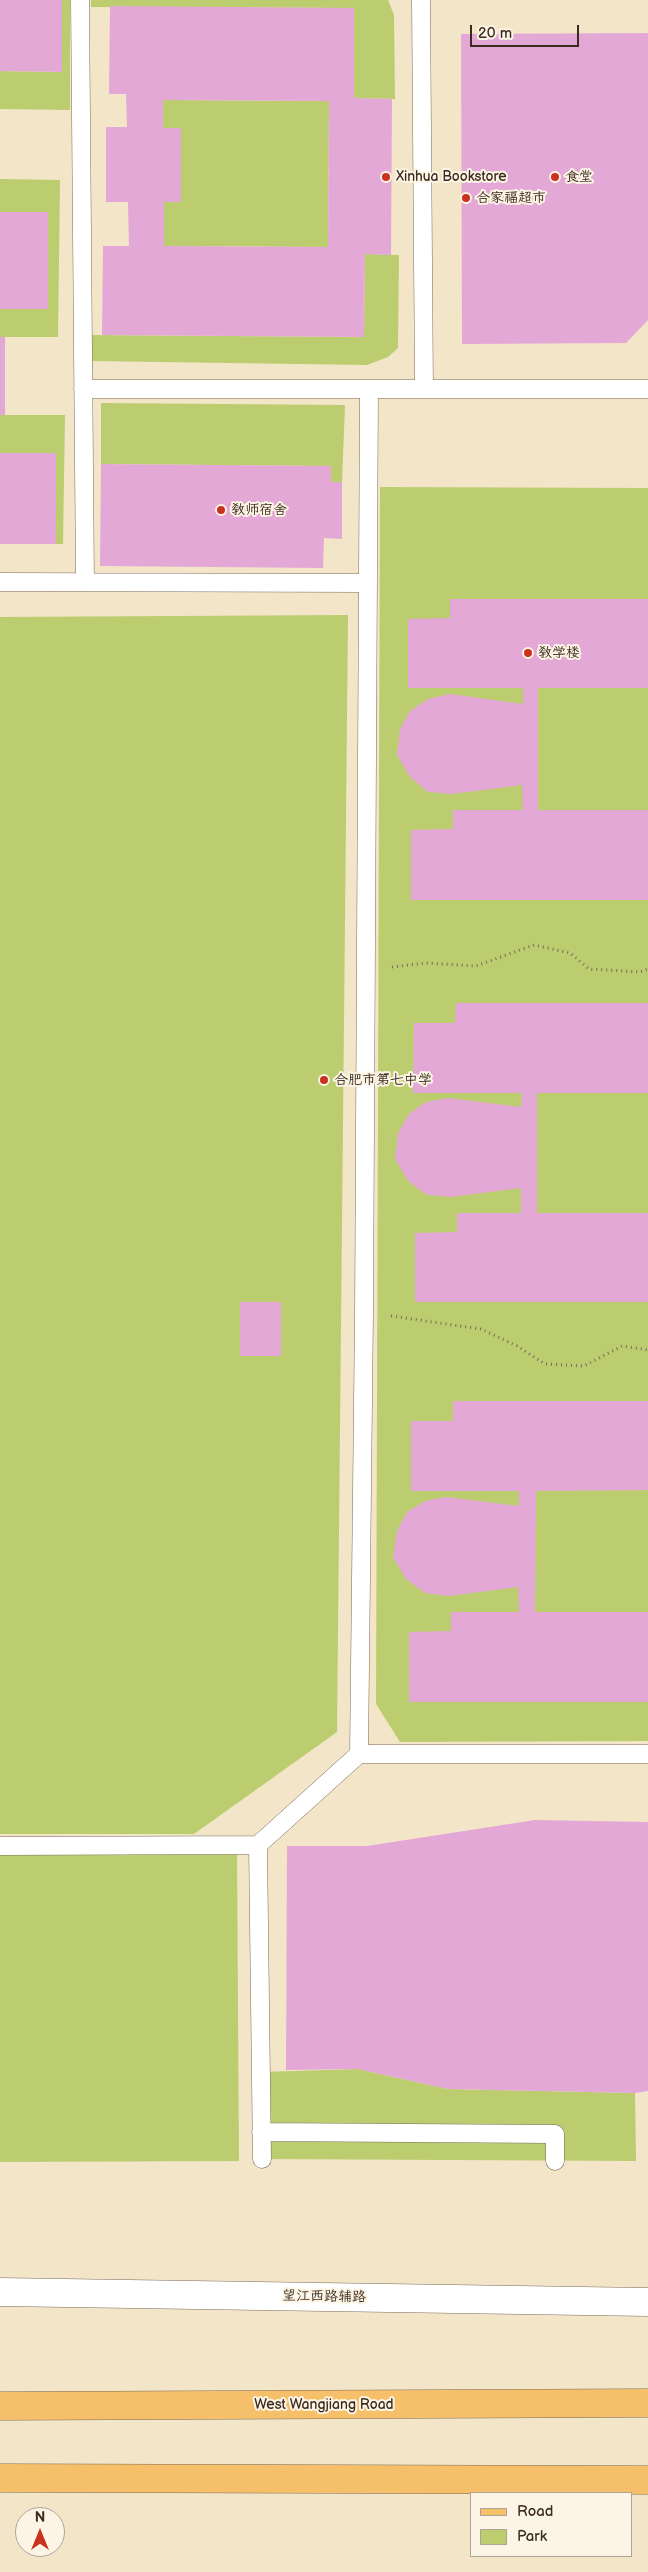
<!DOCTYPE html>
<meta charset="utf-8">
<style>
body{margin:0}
#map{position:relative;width:648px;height:2572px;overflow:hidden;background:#f2e5c8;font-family:"Balsamiq Sans",sans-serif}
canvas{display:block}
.legend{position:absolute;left:470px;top:2492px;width:162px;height:65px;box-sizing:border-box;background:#fcf5e5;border:1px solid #afa495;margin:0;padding:6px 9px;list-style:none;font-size:15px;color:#3b2a1e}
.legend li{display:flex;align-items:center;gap:10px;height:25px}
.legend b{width:25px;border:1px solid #afa495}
.north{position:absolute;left:15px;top:2507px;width:50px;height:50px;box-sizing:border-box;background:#fcf5e5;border:1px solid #afa495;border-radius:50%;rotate:0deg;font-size:14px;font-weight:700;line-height:20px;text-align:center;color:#3b2a1e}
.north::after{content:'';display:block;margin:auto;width:18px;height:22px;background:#c8321e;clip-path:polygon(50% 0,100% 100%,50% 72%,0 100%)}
.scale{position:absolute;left:470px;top:25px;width:109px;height:22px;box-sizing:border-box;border:2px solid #3b2a1e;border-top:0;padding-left:6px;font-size:15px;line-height:18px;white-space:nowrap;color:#3b2a1e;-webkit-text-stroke:4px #fcf5e5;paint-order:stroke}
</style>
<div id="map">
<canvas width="648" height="2572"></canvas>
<ul class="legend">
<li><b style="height:6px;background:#f6c06b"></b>Road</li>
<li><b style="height:14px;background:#bccd70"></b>Park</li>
</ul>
<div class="north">N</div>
<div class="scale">20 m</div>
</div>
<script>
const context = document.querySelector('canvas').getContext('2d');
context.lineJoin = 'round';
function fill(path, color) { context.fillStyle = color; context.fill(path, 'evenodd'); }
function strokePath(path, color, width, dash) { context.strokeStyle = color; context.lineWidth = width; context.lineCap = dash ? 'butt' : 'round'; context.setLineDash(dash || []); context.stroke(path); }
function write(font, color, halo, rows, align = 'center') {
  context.font = font + ' "Balsamiq Sans","LXGW WenKai TC",sans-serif'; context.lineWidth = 4; context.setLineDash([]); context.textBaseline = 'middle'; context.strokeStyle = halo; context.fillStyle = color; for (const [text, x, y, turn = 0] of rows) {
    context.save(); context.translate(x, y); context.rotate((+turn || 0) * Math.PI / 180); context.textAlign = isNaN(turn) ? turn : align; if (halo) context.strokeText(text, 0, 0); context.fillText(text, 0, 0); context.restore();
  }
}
fill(new Path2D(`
 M62,0H70V110L0,109V71L62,72Z
 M91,0H388L394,15L395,99L354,98V8L91,7Z
 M163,100L329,101L328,247L164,246V202H181V129L163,128Z
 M0,179L60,180L58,337H0V309H48V212H0Z
 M365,254L399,255L398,348L388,357L367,365L91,361V335L364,337Z
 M101,403L345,405L342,482H331V466L101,464Z
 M0,415H65L63,544H56V453H0Z
 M380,487L648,488V1741L400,1742L376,1704Z
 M348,615L337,1732L194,1834H0V617Z
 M237,1852L239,2161L0,2162V1853Z
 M358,2069L448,2089L635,2093L636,2161L262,2159L261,2072Z`), '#bccd70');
fill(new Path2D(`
 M0,0H62V72L0,71Z
 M110,6L354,8V98L392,99L391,255L365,254L364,337L102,335L103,246H129L128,202H106V127H127L126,94H109ZM163,100L329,101L328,247L164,246V202H181V128H163Z
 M648,33V320L626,343L462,344L461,34Z
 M0,212H48V309H0Z
 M0,337H5V415H0Z
 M0,453H56V544H0Z
 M101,464L331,466V482H342V539L324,538L323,568L100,566Z
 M450,599H648V688H538V810H648V900H411V830L453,829V810H523L522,785L452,794L428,792L410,777L397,755L400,729L410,711L428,699L450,694L523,704V688H408V619L450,618Z
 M456,1003H648V1093H537V1213H648V1302H415V1233L457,1232V1213H521V1188L451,1197L427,1195L408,1181L395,1159L398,1133L409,1114L426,1102L448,1098L521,1107L522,1093H413L414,1023H455Z
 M240,1302H281V1356H240Z
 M453,1401H648V1490L536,1491L535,1612H648V1702H409V1632L451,1631V1612H519L518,1587L449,1596L425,1593L406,1579L393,1557L397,1531L407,1512L425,1501L446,1497L519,1506V1491H411V1421H453Z
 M535,1820L648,1822V2091L635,2093L448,2089L358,2069L286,2070L287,1846H367Z`), '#e4a8d6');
const service = new Path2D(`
 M80,0L85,582
 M421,0L424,389
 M83,389H648
 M0,582L366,583
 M359,1754L364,1314L369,389
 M0,1846L258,1845
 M261,2132L555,2134V2161
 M262,2159L258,1845L359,1754H648`);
const minor = new Path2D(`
 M0,2292L648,2302`);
const primary = new Path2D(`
 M0,2406L648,2403
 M0,2478L648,2480`);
strokePath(service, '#7b6b5a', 19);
strokePath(minor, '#7b6b5a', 29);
strokePath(primary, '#7b6b5a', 29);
strokePath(new Path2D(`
 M392,967L426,963L476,966L534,945L570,953L589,969L640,972L648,969
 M391,1316L481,1329L517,1346L545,1364L584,1366L622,1346L648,1350`), '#7b6b5a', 3, [1, 4]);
strokePath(service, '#fff', 18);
strokePath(minor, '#fff', 28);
strokePath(primary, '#f6c06b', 28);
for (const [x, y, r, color] of [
 [386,177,5,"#c8321e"],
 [555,177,5,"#c8321e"],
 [466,198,5,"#c8321e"],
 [221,510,5,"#c8321e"],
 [528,653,5,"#c8321e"],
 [324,1080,5,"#c8321e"]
]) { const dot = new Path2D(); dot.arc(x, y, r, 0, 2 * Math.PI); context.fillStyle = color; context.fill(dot); strokePath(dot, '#fcf5e5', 2); }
write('14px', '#3b2a1e', '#fcf5e5', [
 ["Xinhua Bookstore",396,177],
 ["食堂",565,177],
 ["合家福超市",476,198],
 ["教师宿舍",231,510],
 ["教学楼",538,653],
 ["合肥市第七中学",334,1080]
], 'left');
write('14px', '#3b2a1e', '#fcf5e5', [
 ["望江西路辅路",324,2297,1],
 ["West Wangjiang Road",324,2405]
]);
</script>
